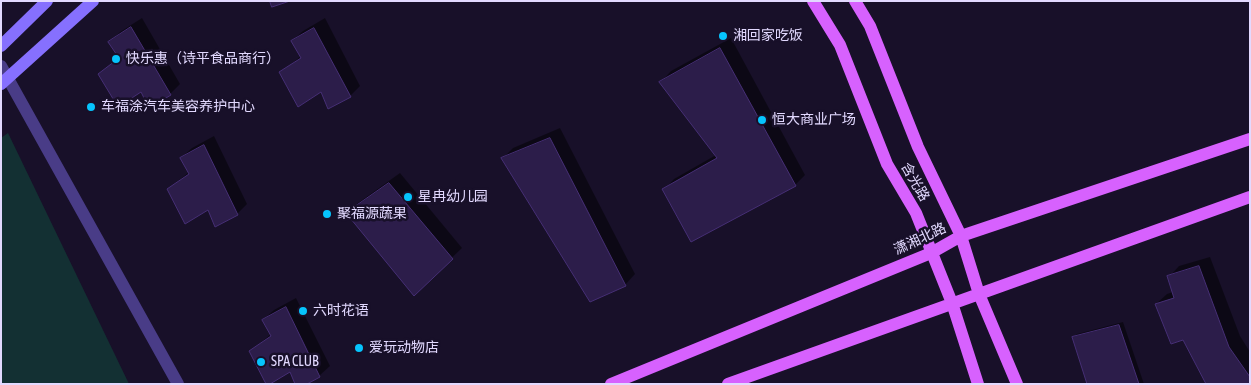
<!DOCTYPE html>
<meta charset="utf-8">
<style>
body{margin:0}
#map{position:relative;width:1251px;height:385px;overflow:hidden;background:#181029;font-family:"Asap Condensed",sans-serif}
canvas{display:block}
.frame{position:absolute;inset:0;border:2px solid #e2d9ff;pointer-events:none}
</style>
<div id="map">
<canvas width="1251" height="385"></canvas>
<div class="frame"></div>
</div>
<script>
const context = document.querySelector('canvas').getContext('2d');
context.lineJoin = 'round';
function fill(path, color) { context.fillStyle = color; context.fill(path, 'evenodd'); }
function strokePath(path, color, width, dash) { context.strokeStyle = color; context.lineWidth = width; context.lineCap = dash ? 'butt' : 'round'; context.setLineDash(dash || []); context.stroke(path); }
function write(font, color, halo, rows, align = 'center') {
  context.font = font + ' "Asap Condensed","Noto Sans SC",sans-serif'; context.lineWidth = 5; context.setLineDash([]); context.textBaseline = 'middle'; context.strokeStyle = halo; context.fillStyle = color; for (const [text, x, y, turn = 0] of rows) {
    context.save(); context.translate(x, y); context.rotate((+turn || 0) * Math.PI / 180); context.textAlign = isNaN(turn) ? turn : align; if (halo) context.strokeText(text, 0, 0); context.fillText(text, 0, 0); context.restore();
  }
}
fill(new Path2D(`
 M8,133L129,384H1V138Z`), '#133033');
fill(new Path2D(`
 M142,18L180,84L170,94L141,90L100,74L120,56L110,42L120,32Z
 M325,18L360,86L350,96L321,91L281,73L301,56L292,41L303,31Z
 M731,38L805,175L795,185L664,190L674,179L716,155L661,82L671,71Z
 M560,128L635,274L625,285L503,158L513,148Z
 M214,136L247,204L237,214L209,208L169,189L189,172L181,158L192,148Z
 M400,173L462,248L414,294L347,214L358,203Z
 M1210,257L1240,336L1250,352V384L1183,338L1156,304L1167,294L1173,292L1169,277L1179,266Z
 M296,298L330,366L319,376L291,370L251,351L271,334L263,320L274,310Z
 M1123,322L1144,384H1089L1074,337L1077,334Z`), '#0007');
const building = new Path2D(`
 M270,1H290L272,7Z
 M131,27L171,95L149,108L141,92L118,107L98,74L119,58L108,42Z
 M314,28L351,97L328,109L321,92L298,107L279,72L301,58L291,41Z
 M720,48L796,186L691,242L662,189L717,158L659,82Z
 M550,138L626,286L590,302L501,158Z
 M204,145L238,215L215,227L208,210L185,224L167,189L189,174L180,158Z
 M389,183L453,259L414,296L346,213Z
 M1199,266L1229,347L1250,377V384H1206L1183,340L1171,344L1155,304L1174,298L1167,276Z
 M286,307L320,377L307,384H295L290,372L270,384H266L249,351L271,336L262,320Z
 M1119,325L1139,384H1087L1072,337Z`);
fill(building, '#2c1d4a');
strokePath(building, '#462f75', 1);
strokePath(new Path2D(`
 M1,66L178,384`), '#493c87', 12);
strokePath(new Path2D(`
 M1,46L47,1
 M1,84L93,1`), '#8670fe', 12);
strokePath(new Path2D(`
 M813,1L840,45L887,164L916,213L952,303L978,384
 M855,1L870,26L918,147L961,236L979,294L1017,384
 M611,384L931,253L961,236L1250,139
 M728,384L1250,197`), '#d761fe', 12);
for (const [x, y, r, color] of [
 [723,36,5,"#06c4fd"],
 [116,59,5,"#06c4fd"],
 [91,107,5,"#06c4fd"],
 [762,120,5,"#06c4fd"],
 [408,197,5,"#06c4fd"],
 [327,214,5,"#06c4fd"],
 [303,311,5,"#06c4fd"],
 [359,348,5,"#06c4fd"],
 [261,362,5,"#06c4fd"]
]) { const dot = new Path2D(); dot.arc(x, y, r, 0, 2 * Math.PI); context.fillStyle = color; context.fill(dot); strokePath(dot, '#181029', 2); }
write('14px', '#e2d9ff', '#181029', [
 ["湘回家吃饭",733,36],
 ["快乐惠（诗平食品商行）",126,59],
 ["车福涂汽车美容养护中心",101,107],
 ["恒大商业广场",772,120],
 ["星冉幼儿园",418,197],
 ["聚福源蔬果",337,214],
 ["六时花语",313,311],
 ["爱玩动物店",369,348],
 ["SPA CLUB",271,362]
], 'left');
write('14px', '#e2d9ff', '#181029', [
 ["含光路",915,182,60],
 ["潇湘北路",920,239,-25]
]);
</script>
